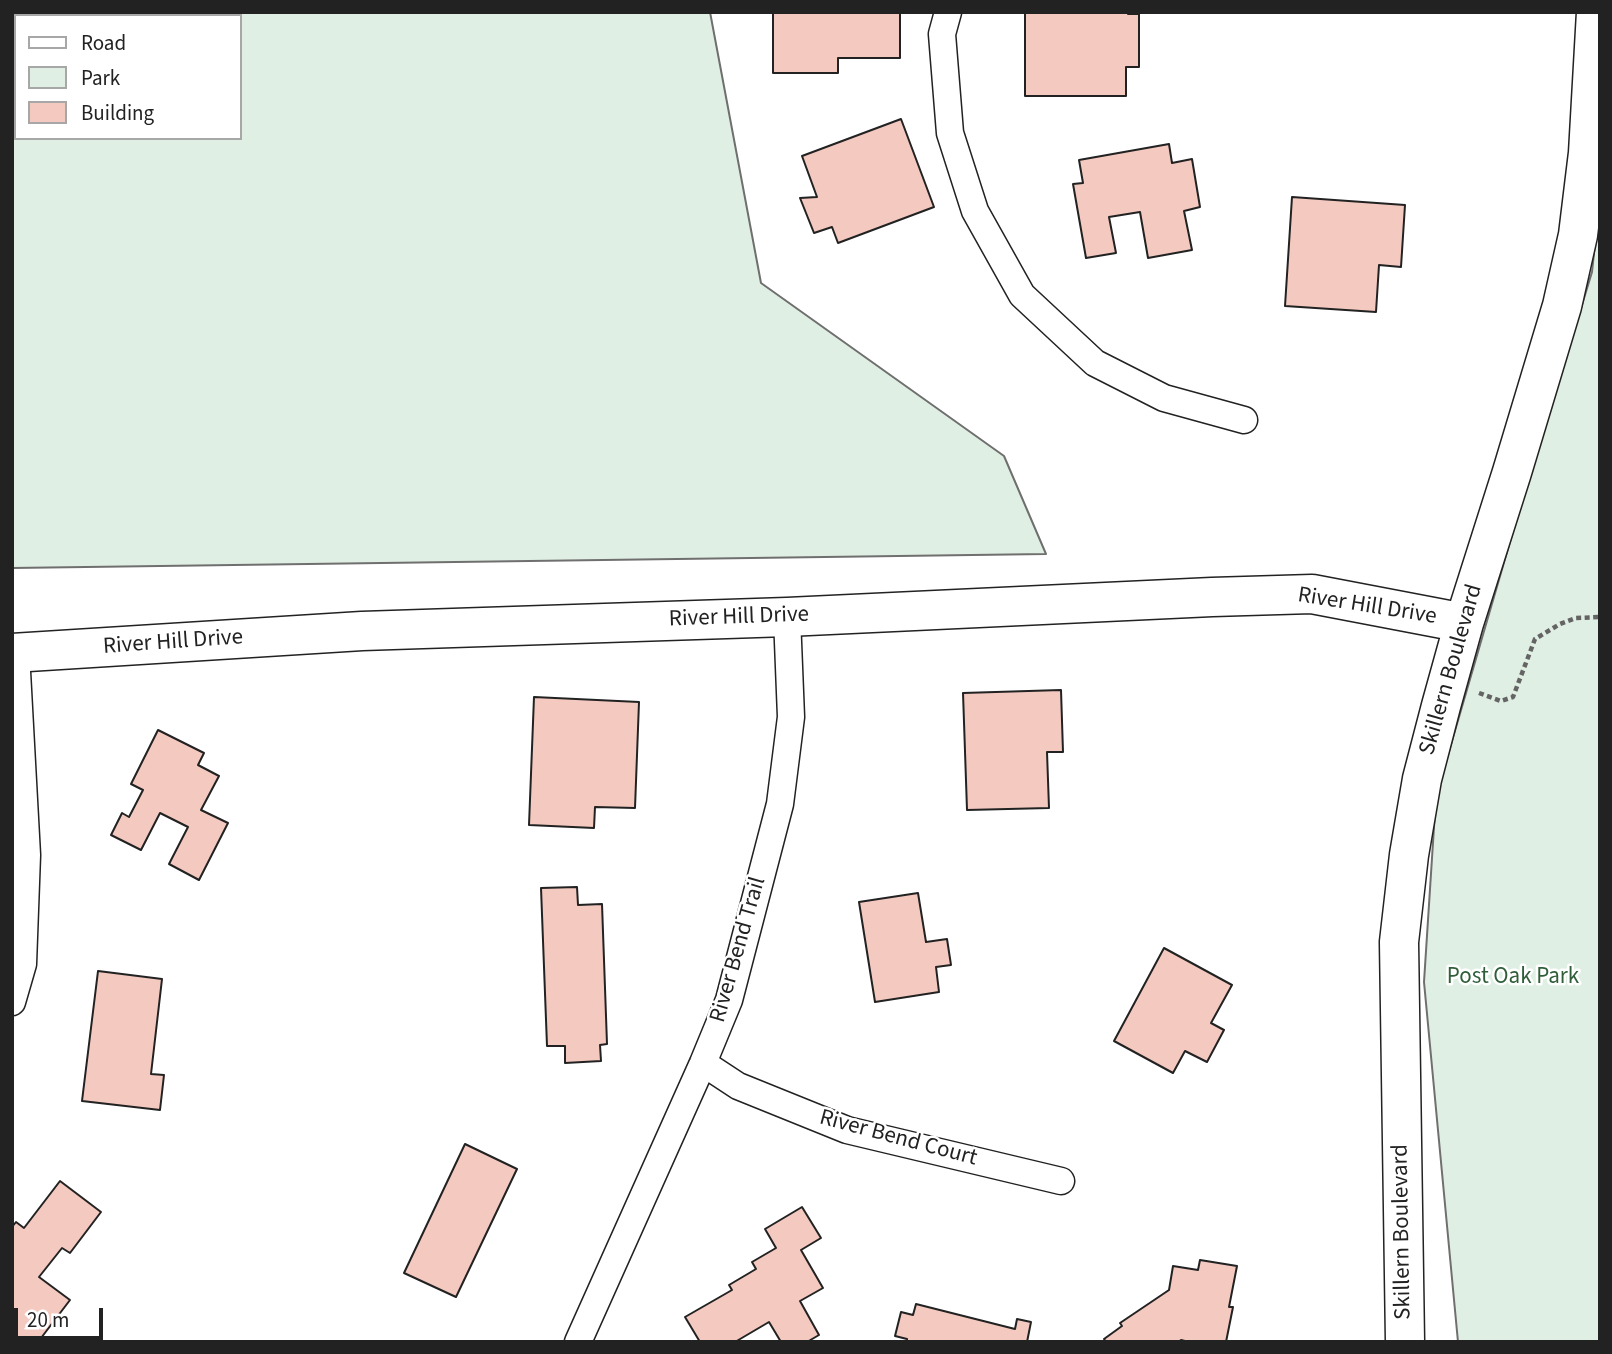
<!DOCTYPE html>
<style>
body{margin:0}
#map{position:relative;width:1612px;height:1354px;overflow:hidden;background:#fff;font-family:"Source Sans 3",sans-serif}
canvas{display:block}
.frame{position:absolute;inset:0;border:14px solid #222;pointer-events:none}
.legend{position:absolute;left:14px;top:14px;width:228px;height:126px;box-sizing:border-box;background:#fff;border:2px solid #a7a7a7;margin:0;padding:9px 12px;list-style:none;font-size:21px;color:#222}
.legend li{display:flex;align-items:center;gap:14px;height:35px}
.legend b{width:35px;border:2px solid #a7a7a7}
.scale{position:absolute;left:14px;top:1308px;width:89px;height:32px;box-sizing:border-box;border:4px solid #222;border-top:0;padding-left:9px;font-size:21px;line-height:24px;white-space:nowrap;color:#222;-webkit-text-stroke:5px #fff;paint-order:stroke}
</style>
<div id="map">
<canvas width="1612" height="1354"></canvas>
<div class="frame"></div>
<ul class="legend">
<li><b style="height:9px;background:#fff"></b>Road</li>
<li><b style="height:19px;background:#e0efe3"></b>Park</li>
<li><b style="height:19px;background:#f3c9c0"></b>Building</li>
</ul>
<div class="scale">20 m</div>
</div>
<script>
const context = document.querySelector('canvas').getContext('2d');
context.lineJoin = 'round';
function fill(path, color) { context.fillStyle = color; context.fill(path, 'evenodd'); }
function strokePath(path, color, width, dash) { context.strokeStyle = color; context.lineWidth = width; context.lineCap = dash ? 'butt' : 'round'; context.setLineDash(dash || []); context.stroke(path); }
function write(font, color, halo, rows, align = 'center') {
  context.font = font + ' "Source Sans 3",sans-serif'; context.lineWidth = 5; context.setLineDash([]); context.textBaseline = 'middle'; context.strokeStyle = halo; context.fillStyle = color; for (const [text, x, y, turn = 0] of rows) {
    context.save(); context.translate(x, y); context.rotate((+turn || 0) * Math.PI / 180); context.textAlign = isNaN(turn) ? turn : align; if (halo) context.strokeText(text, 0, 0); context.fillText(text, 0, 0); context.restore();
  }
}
const green = new Path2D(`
 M12,12H710L761,283L1004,456L1046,554L12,568ZM16,16H240V138H16Z
 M1600,197V1342H1458L1424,982L1436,796L1512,535L1592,272Z`);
fill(green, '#e0efe3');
strokePath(green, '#6f6f6f', 2);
const building = new Path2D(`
 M773,12H900V58H838V73H773Z
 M1025,12H1128V14H1139V67H1126V96H1025Z
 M901,119L934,207L838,243L832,227L814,233L800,198L817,197L802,156Z
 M1169,144L1172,163L1192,159L1200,207L1184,211L1192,250L1148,258L1140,212L1109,217L1116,253L1086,258L1073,184L1083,183L1079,160Z
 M1292,197L1405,205L1401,267L1379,265L1376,312L1285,306Z
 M1061,690L1063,752H1047L1049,808L967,810L963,693Z
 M534,697L639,702L635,808L595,807L594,828L529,825Z
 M158,730L204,753L198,765L219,776L201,810L228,823L199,880L169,864L188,827L160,813L141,850L111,835L122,813L129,817L143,790L131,784Z
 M577,887L578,905L602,904L607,1044L600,1045L601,1061L565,1063V1046H547L541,888Z
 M918,893L926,942L947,939L951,965L936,967L939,992L875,1002L859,902Z
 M1164,948L1232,985L1211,1023L1224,1030L1207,1062L1185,1051L1173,1073L1114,1041Z
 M98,971L162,979L151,1074L164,1075L160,1110L82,1101Z
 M465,1144L517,1169L456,1297L404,1273Z
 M60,1181L101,1212L70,1253L62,1248L39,1277L70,1300L38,1342H12V1227L16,1222L24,1228Z
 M802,1207L821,1238L801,1250L823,1288L800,1301L819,1335L807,1342H781L769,1322L735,1342H700L685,1317L732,1290L729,1285L756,1269L752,1262L776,1248L765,1229Z
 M1200,1260L1237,1266L1229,1307H1233L1226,1342H1189L1181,1340L1178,1342H1106L1104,1339L1122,1326L1120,1323L1169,1290L1173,1266L1198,1270Z
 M916,1304L1015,1329L1017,1319L1031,1322L1027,1342H907V1339L895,1336L901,1312L913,1315Z`);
fill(building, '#f3c9c0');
strokePath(building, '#222', 2);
const street = new Path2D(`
 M948,12L942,34L950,133L975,211L1022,295L1095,363L1164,398L1244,420
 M12,1002L23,964L27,855L16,653
 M703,1063L738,1086L847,1130L1061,1181
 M578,1342L703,1063L729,1000L780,804L791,717L787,617`);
const secondary = new Path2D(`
 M12,653L362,631L787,617L1212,597L1312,594L1464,623
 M1405,1342L1399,942L1409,855L1422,779L1441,706L1464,623L1512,472L1562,306L1578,235L1588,153L1596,12`);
strokePath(street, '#222', 29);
strokePath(secondary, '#222', 41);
strokePath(new Path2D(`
 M1479,693L1501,701L1513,697L1535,639L1560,624L1576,618L1600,617`), '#646464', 4.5, [5, 3.5]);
strokePath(street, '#fff', 26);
strokePath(secondary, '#fff', 38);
write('23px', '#222', '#fff', [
 ["River Hill Drive",1367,607,9],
 ["River Hill Drive",739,618,-2],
 ["River Hill Drive",173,643,-4],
 ["Skillern Boulevard",1452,670,-74],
 ["River Bend Trail",739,950,-74],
 ["River Bend Court",898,1139,15],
 ["Skillern Boulevard",1403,1232,-91]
]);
write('23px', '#2f5e38', '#fff', [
 ["Post Oak Park",1513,978]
]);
</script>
